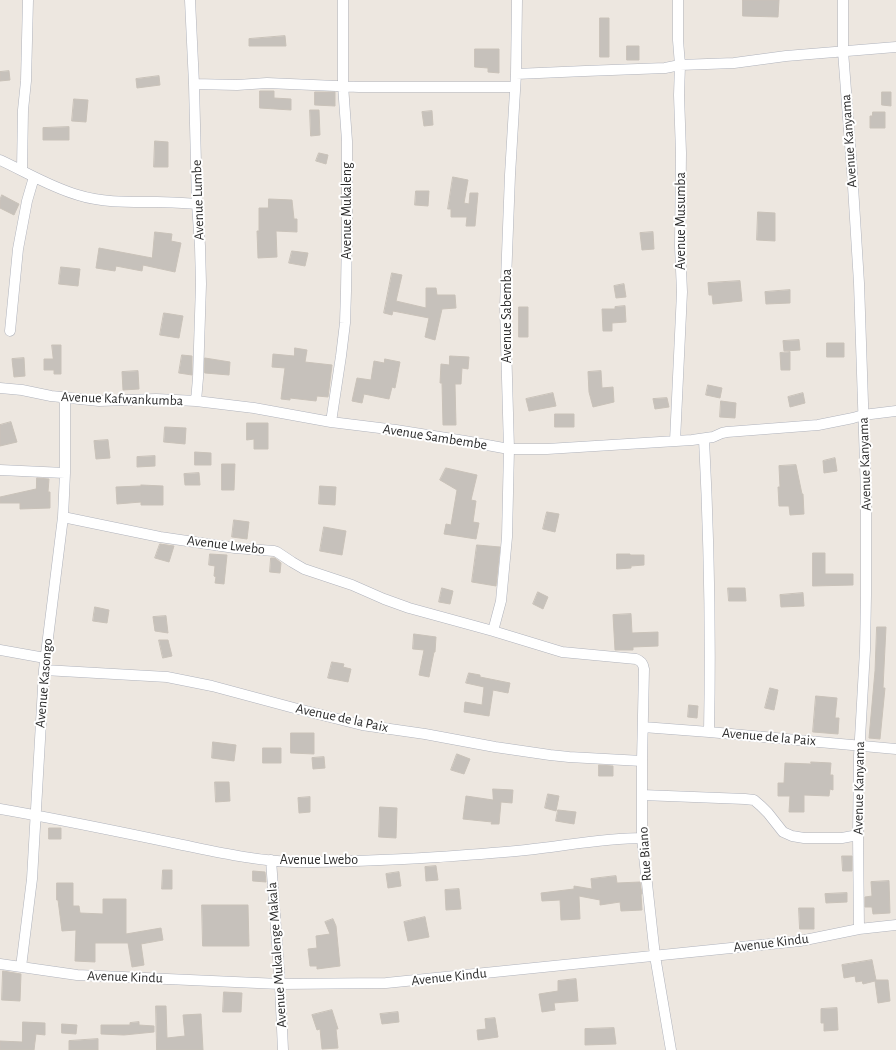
<!DOCTYPE html>
<style>
body{margin:0}
canvas{display:block;background:#ede7e0}
</style>
<canvas width="896" height="1050"></canvas>
<script>
const context = document.querySelector('canvas').getContext('2d');
context.lineJoin = 'round';
function fill(path, color) { context.fillStyle = color; context.fill(path, 'evenodd'); }
function strokePath(path, color, width, dash) { context.strokeStyle = color; context.lineWidth = width; context.lineCap = dash ? 'butt' : 'round'; context.setLineDash(dash || []); context.stroke(path); }
function write(font, color, halo, rows, align = 'center') {
  context.font = font + ' "Alegreya Sans",sans-serif'; context.lineWidth = 4; context.setLineDash([]); context.textBaseline = 'middle'; context.strokeStyle = halo; context.fillStyle = color; for (const [text, x, y, turn = 0] of rows) {
    context.save(); context.translate(x, y); context.rotate((+turn || 0) * Math.PI / 180); context.textAlign = isNaN(turn) ? turn : align; if (halo) context.strokeText(text, 0, 0); context.fillText(text, 0, 0); context.restore();
  }
}
const building = new Path2D(`
 M743,0H779L778,17L743,16Z
 M600,18H609V57H600Z
 M285,36L286,46H249V39Z
 M627,46H639V60H627Z
 M475,49H499V73L488,72V68L475,67Z
 M9,71L10,80L0,81V72Z
 M159,76L160,85L137,88L136,79Z
 M260,91H274V98L291,99V110L260,108Z
 M315,92H335V106L315,105Z
 M882,92H891V106L882,105Z
 M74,99L88,100L86,122L72,121Z
 M310,110H319L320,135L311,136Z
 M432,111L433,125L424,126L422,112Z
 M873,112H885V128H870V116H872Z
 M69,127V140H43V128Z
 M155,141L168,142V167H154Z
 M319,153L328,155L326,164L316,161Z
 M453,177L468,180L464,203L469,204L470,193H478L475,226H466L467,217H451V209H448Z
 M416,191H429L428,206L415,205Z
 M2,195L19,204L14,215L0,208V200Z
 M269,199L292,200L294,219H297V232L276,231L277,257L258,258L257,231H259V208H268Z
 M758,212L775,213V241L757,240Z
 M155,232L172,234L171,241L181,243L175,272L143,265L142,271L116,266L115,271L96,268L99,248L152,258Z
 M653,232L654,249L642,250L640,233Z
 M292,251L308,253L305,266L289,263Z
 M61,267L80,269L78,286L59,284Z
 M392,273L402,275L396,301L426,308V288H436L437,295H455L456,308L442,309L435,340L425,337L429,318L393,311L392,315L384,313Z
 M740,281L742,301L713,304L712,295H709L708,283Z
 M624,284L626,297L616,298L614,286Z
 M790,290V303L766,304L765,292Z
 M625,306L626,322L612,323V331H603L602,309H615V307Z
 M519,307H528V337H519Z
 M164,313L183,316L179,338L160,335Z
 M799,340L800,350L784,351L783,341Z
 M827,343H844V357H827Z
 M52,345H61V374H54V370H44V359H53Z
 M295,348L307,350L305,362L332,365L328,397L317,396L316,401L290,398V400L281,399L285,368L272,367L273,354L294,356Z
 M790,352V370H781L780,353Z
 M182,355L192,356V375L179,373Z
 M450,356L469,357L468,369L462,368L461,384H455L456,425H443L442,383H440L441,364L449,365Z
 M24,358L25,376L14,377L12,359Z
 M205,358L230,362L229,375L205,373Z
 M385,359L400,362L395,388L392,387L389,399L364,394L362,403L352,401L357,378L371,380L374,361L384,363Z
 M138,371L139,389L123,390L122,372Z
 M601,371L602,388L613,387L614,402L593,407L589,392L588,372Z
 M708,385L722,388L720,398L706,395Z
 M553,393L556,406L529,411L526,399Z
 M803,393L805,403L790,407L788,397Z
 M667,398L669,407L655,409L653,399Z
 M721,401L736,403L735,418L720,417Z
 M555,414H574V427H555Z
 M11,422L17,442L0,446V425Z
 M247,423H268V449H254V439L247,440Z
 M165,427L186,428L185,444L164,442Z
 M108,440L110,458L96,459L94,441Z
 M195,452L211,453V465H195Z
 M155,456V466L137,467V457Z
 M835,458L837,471L824,473L823,461Z
 M222,464H235L234,490H222Z
 M796,465L802,494H803L804,514L790,515L789,506H779L778,487H780L779,466Z
 M446,468L477,475L471,500L476,501L473,522L479,523L476,539L444,534L446,524L451,525L457,490L440,480Z
 M199,473L200,485H185L184,474Z
 M37,478L49,479L48,492H50V508L20,509V503H0V497L36,489Z
 M141,485L163,486V505H141V502L117,504L116,487L141,486Z
 M320,486L336,487L335,505L319,504Z
 M547,512L559,514L555,532L543,529Z
 M234,520L249,522L247,539L232,537Z
 M324,527L346,531L342,555L320,551Z
 M160,544L174,546L169,562L155,558Z
 M477,545L500,547L496,586L472,582Z
 M813,553H825V574H853V585L813,586Z
 M210,554L227,555L224,584L215,583L216,577L214,576L215,566L209,565Z
 M617,554H630V555H644V565L631,566V568L617,569Z
 M271,558H275L281,563L280,573L270,572Z
 M442,588L453,591L450,604L439,602Z
 M728,588H745L746,601H729Z
 M538,592L548,597L543,609L533,604Z
 M803,593L804,606L781,607L780,595Z
 M95,607L109,610L107,623L93,621Z
 M631,614L632,633L658,632V646L633,647V650H615L613,615Z
 M166,616L168,633L155,631L153,617Z
 M877,627H886L883,688H885L880,739L869,738L875,671Z
 M414,634L436,637L435,652H434L429,677L419,675L424,650L413,649Z
 M159,640H168L172,656L163,658Z
 M332,662L344,664L343,667L351,669L348,682L328,678Z
 M469,673L480,675V677L510,683L508,693L493,690L489,716L464,712L465,702L482,705L484,687L466,683Z
 M770,688L778,690L774,710L765,708Z
 M816,696L837,698L835,718H839L838,734L813,732Z
 M689,705L698,706L697,718L688,717Z
 M291,733H314V754L291,753Z
 M213,742L236,745L234,761L212,758Z
 M263,748H281V763H263Z
 M457,754L470,759L464,774L451,770Z
 M324,757L325,768L313,769L312,758Z
 M811,762L831,763L830,775H833V790L830,789L829,796L804,795V812H789L790,796H778V783H784L785,763L811,764Z
 M599,765L613,766V776H599Z
 M215,782H229L230,801L216,802Z
 M493,789L513,790L512,803L501,802L499,824H491L492,822L463,819L466,796L493,800Z
 M548,794L559,796L556,811L545,808Z
 M310,797V812L299,813L298,798Z
 M380,807L397,808L396,838L379,837Z
 M558,810L576,812L574,824L556,821Z
 M49,828H61V839H49Z
 M842,856H852V871H843Z
 M436,866L438,880L426,881L425,867Z
 M163,870H172V889H162Z
 M253,871L265,872L266,882L253,881Z
 M399,872L401,886L388,888L386,874Z
 M616,876L617,883L640,882L642,894H641L642,910L621,911L620,902L600,905V900L579,896L580,919L561,920L560,900L542,901L541,893L574,889V886L592,889L591,879Z
 M889,881L890,913L873,914L872,907H865V897L872,896L871,882Z
 M57,883H73V906H79L80,913L103,914V899H126V934L161,928L163,940L141,944L144,965L132,967L128,943H95V962L75,961L76,930L62,931L58,900H57Z
 M459,889L461,909L446,910L445,890Z
 M847,893V902L826,903L825,894Z
 M202,905H248L249,946H203Z
 M799,908H814V929H800Z
 M425,917L429,937L408,941L404,922Z
 M333,919L336,926L340,966L317,969V966H310L308,949L317,948L316,936L330,934L325,922Z
 M872,960L876,980H888L890,1001L878,1003L875,981L863,984L862,981L856,982L855,976L844,978L842,965Z
 M3,971L21,974L20,1001L2,1000Z
 M576,979L578,1001L554,1003L555,1010L542,1012L539,994L558,991V981Z
 M224,992L242,993L241,1012H223Z
 M156,1006H166L167,1038L185,1036L183,1015L201,1014L203,1050H157Z
 M837,1008L838,1030L824,1031V1023H821V1009Z
 M332,1010L338,1029H336L338,1048L322,1049L320,1029L317,1030L312,1015Z
 M398,1012L399,1022L382,1024L380,1014Z
 M495,1018L498,1037L478,1040L477,1030L486,1029L485,1019Z
 M23,1022L45,1023V1035L36,1034L34,1050H0V1041L22,1042Z
 M139,1022V1025L154,1026V1032L124,1035L101,1034V1025H130V1023Z
 M62,1024L77,1025L76,1034L62,1033Z
 M614,1028L616,1044L585,1045V1029Z
 M98,1039V1050H69V1041Z`);
fill(building, '#c6c1bb');
strokePath(building, '#c9c2b9', 1);
const street = new Path2D(`
 M190,0L194,84L197,204L200,246L201,284L198,378L196,401
 M843,0V51L852,170L859,283L866,493V595L865,650L859,756L858,835L859,929
 M516,74L585,71L665,68L680,65L734,63L786,56L896,47
 M194,84L237,85L267,83L359,87H515
 M0,160C26,172 50,187 78,195C103,203 130,202 157,202C170,202 183,203 197,204
 M22,170L23,110L26,81L28,0
 M10,331L18,249L27,201L34,177
 M0,388L22,390L51,396L99,401L156,399L196,401L254,408L331,422L396,430L465,441L509,449H547L692,440L713,437L722,433L727,432L818,425L853,418L863,415L896,411
 M331,422L341,356L345,323L346,291L347,232V141L343,85V0
 M704,439C709,536 711,634 709,732
 M675,441L682,292L680,246L681,153L679,95L680,65L678,40V0
 M0,470L65,473
 M63,517L160,537L235,548L274,551L277,552L292,562L304,569L352,585L384,599L409,608L493,631L562,652L636,659C641,661 643,663 644,669L642,761V838L655,956L671,1050
 M493,631L501,601L507,537L509,449L505,307L510,175L516,74L517,0
 M0,650L45,658
 M44,670L167,677L212,686L294,708L362,725L425,734L495,747L550,755L569,757L642,761
 M643,727L709,732L896,749
 M642,795L745,799L754,800L761,806L768,813L783,832L792,836L804,838H842L858,835
 M0,809C58,819 115,831 173,843C213,851 254,861 295,862C342,862 390,860 438,857C467,855 497,853 526,850C565,846 603,838 642,838
 M271,860L280,984L283,1050
 M0,964L77,975L280,984L386,983L800,941L859,929L896,925
 M21,967L32,879L44,670L63,517L65,473V398`);
strokePath(street, '#b0b3bc', 11);
strokePath(street, '#fff', 10);
write('14px', '#2c2c2c', '#fff', [
 ["Avenue Kanyama",849,141,-94],
 ["Avenue Lumbe",198,200,-92],
 ["Avenue Mukaleng",347,211,-90],
 ["Avenue Musumba",681,221,-90],
 ["Avenue Sabemba",507,316,-90],
 ["Avenue Kafwankumba",122,399,2],
 ["Avenue Sambembe",435,437,9],
 ["Avenue Kanyama",865,464,-92],
 ["Avenue Lwebo",226,545,7],
 ["Avenue Kasongo",44,683,-85],
 ["Avenue de la Paix",342,718,12],
 ["Avenue de la Paix",769,737,5],
 ["Avenue Kanyama",859,788,-89],
 ["Rue Biano",645,854,-94],
 ["Avenue Lwebo",319,860],
 ["Avenue Kindu",771,943,-7],
 ["Avenue Mukalenge Makala",277,955,-94],
 ["Avenue Kindu",125,977,2],
 ["Avenue Kindu",449,977,-6]
]);
</script>
